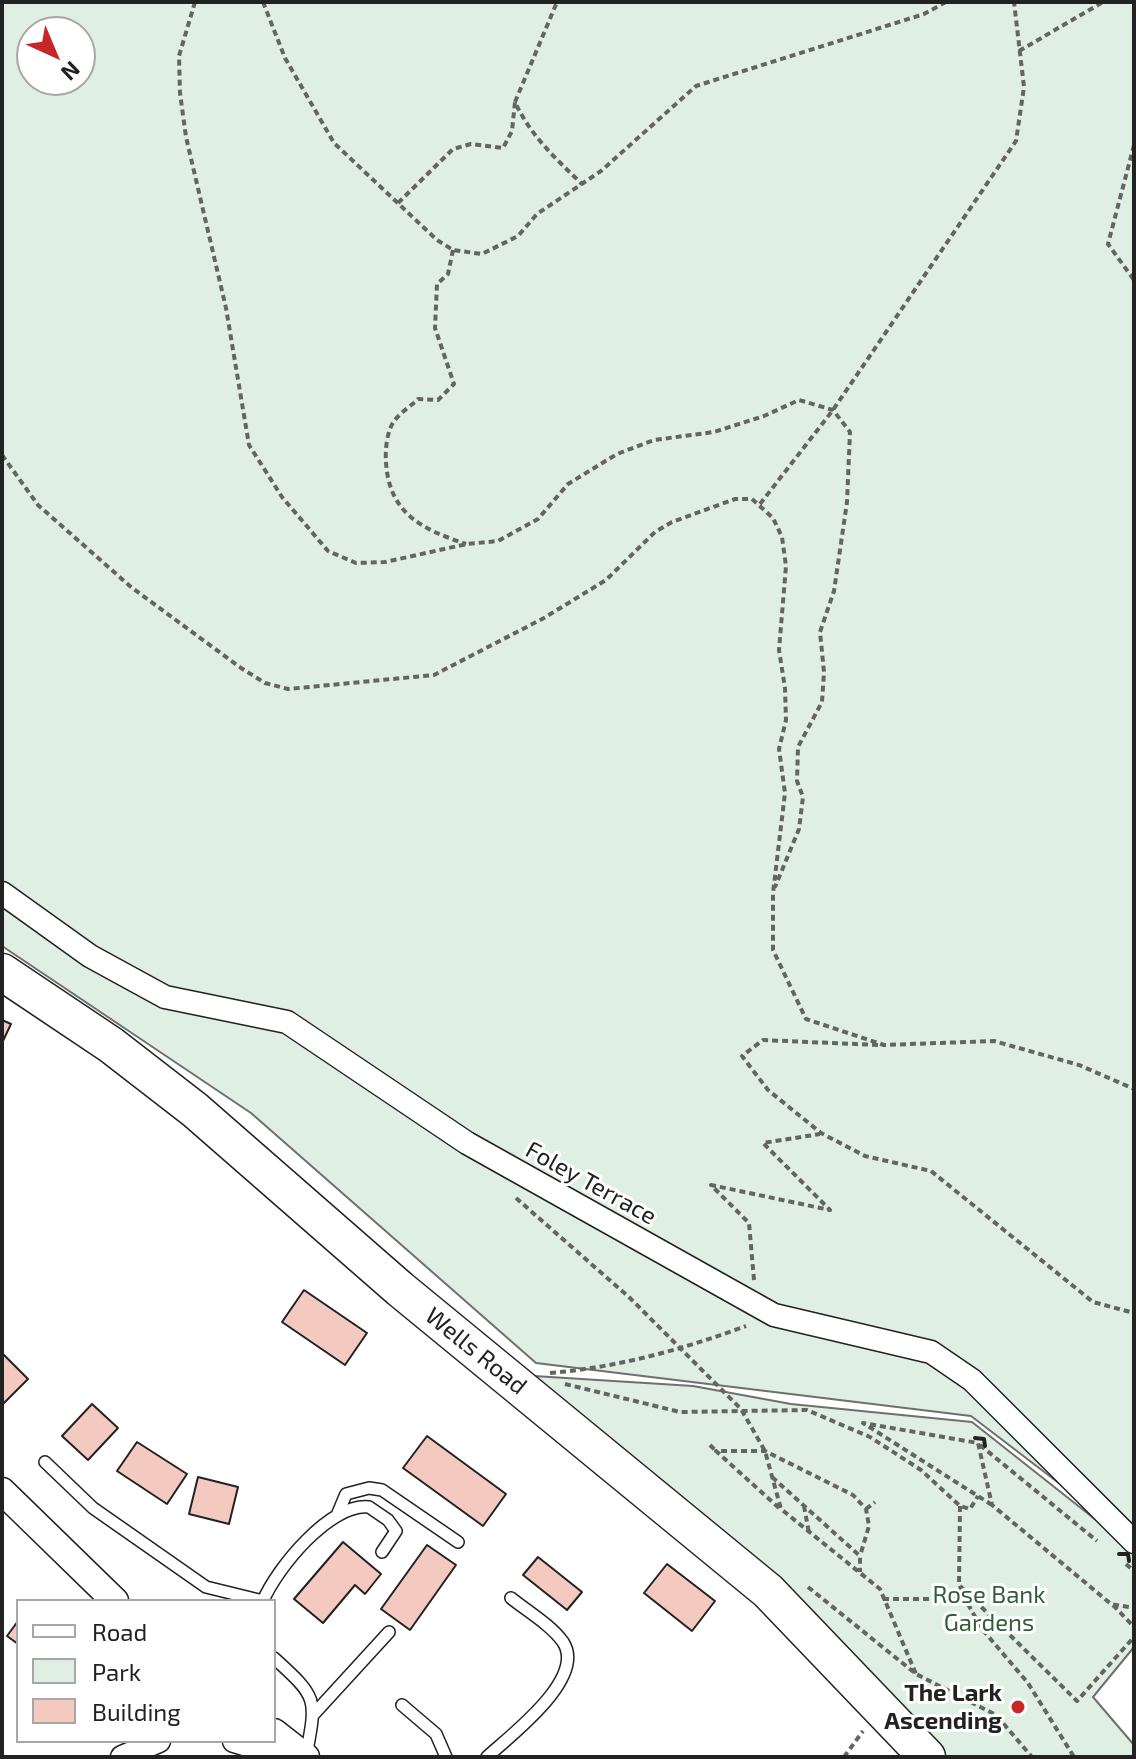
<!DOCTYPE html>
<style>
body{margin:0}
#map{position:relative;width:1136px;height:1759px;overflow:hidden;background:#fff;font-family:"Exo 2",sans-serif}
canvas{display:block}
.frame{position:absolute;inset:0;border:4px solid #222;pointer-events:none}
.legend{position:absolute;left:16px;top:1599px;width:260px;height:144px;box-sizing:border-box;background:#fff;border:2px solid #a7a7a7;margin:0;padding:10px 14px;list-style:none;font-size:24px;color:#222}
.legend li{display:flex;align-items:center;gap:16px;height:40px}
.legend b{width:40px;border:2px solid #a7a7a7}
.north{position:absolute;left:16px;top:16px;width:80px;height:80px;box-sizing:border-box;background:#fff;border:2px solid #a7a7a7;border-radius:50%;rotate:136deg;font-size:22px;font-weight:700;line-height:32px;text-align:center;color:#222}
.north::after{content:'';display:block;margin:auto;width:28px;height:36px;background:#c62828;clip-path:polygon(50% 0,100% 100%,50% 72%,0 100%)}
</style>
<div id="map">
<canvas width="1136" height="1759"></canvas>
<div class="frame"></div>
<ul class="legend">
<li><b style="height:10px;background:#fff"></b>Road</li>
<li><b style="height:22px;background:#e0efe3"></b>Park</li>
<li><b style="height:22px;background:#f3c9c0"></b>Building</li>
</ul>
<div class="north">N</div>
</div>
<script>
const context = document.querySelector('canvas').getContext('2d');
context.lineJoin = 'round';
function fill(path, color) { context.fillStyle = color; context.fill(path, 'evenodd'); }
function strokePath(path, color, width, dash) { context.strokeStyle = color; context.lineWidth = width; context.lineCap = dash ? 'butt' : 'round'; context.setLineDash(dash || []); context.stroke(path); }
function write(font, color, halo, rows, align = 'center') {
  context.font = font + ' "Exo 2",sans-serif'; context.lineWidth = 6; context.setLineDash([]); context.textBaseline = 'middle'; context.strokeStyle = halo; context.fillStyle = color; for (const [text, x, y, turn = 0] of rows) {
    context.save(); context.translate(x, y); context.rotate((+turn || 0) * Math.PI / 180); context.textAlign = isNaN(turn) ? turn : align; if (halo) context.strokeText(text, 0, 0); context.fillText(text, 0, 0); context.restore();
  }
}
const green = new Path2D(`
 M2,2H1134V1533L1098,1513L971,1416L536,1363L251,1113L2,946ZM32,32H80V80H32Z
 M534,1376L693,1386L791,1404L972,1422L1134,1550V1647L1093,1697L1134,1745V1757H942Z`);
fill(green, '#e0efe3');
strokePath(green, '#6f6f6f', 2);
const building = new Path2D(`
 M2,1020L11,1024L2,1043Z
 M304,1290L367,1333L345,1365L282,1322Z
 M2,1353L28,1379L2,1405Z
 M92,1404L118,1428L88,1460L62,1436Z
 M427,1436L506,1494L483,1526L403,1468Z
 M137,1442L187,1474L167,1504L117,1471Z
 M198,1477L238,1487L229,1524L189,1514Z
 M343,1542L381,1574L365,1594L355,1585L323,1623L294,1599Z
 M427,1545L456,1565L410,1630L381,1609Z
 M538,1557L582,1592L567,1610L523,1575Z
 M667,1564L715,1601L692,1631L644,1593Z
 M18,1621V1644L7,1636Z`);
fill(building, '#f3c9c0');
strokePath(building, '#222', 2);
const service = new Path2D(`
 M45,1462L93,1508L206,1587L263,1601
 M338,1513L346,1494L369,1488L382,1490L458,1542
 M263,1601C277,1568 330,1503 369,1507L388,1520L396,1531L382,1552
 M274,1658C318,1698 317,1698 306,1756
 M402,1705L436,1734L446,1757
 M313,1715L389,1632
 M487,1757C511,1735 587,1678 563,1642C551,1625 527,1611 511,1598`);
const minor = new Path2D(`
 M2,893L90,956L165,997L287,1022L467,1143L774,1315L931,1352L972,1380L1134,1542
 M234,1741L287,1757
 M122,1757L159,1741`);
const tertiary = new Path2D(`
 M2,1491L115,1601
 M274,1732L306,1757`);
const trunk = new Path2D(`
 M2,972L111,1045L195,1110L400,1289L768,1591L927,1757`);
strokePath(service, '#222', 14);
strokePath(minor, '#222', 25);
strokePath(tertiary, '#222', 29);
strokePath(trunk, '#222', 39);
strokePath(new Path2D(`
 M195,2L179,56L180,93L186,137L226,308L249,445L282,497L328,551L356,563L385,562L467,544L498,541L538,519L568,484L617,454L654,440L714,432L764,416L799,400L833,410L850,432L847,502L834,591L820,632L824,672L822,702L798,747L797,781L803,797L799,829L775,887
 M263,2L285,58L334,143L437,240L453,250L482,254L518,236L537,214L601,171L696,86L924,14L946,2
 M1019,51L1103,2
 M515,102L557,2
 M1134,145L1108,244L1134,280
 M398,203L453,149L471,144L503,148L512,131L515,102C530,135 556,159 582,184
 M453,250L448,274L437,284L435,328L454,384L438,400L418,399C411,406 401,412 395,420C387,429 385,450 386,462C389,513 421,529 466,544
 M2,455L38,505L131,587L241,668L265,683L288,689L434,675L544,618L606,580L655,532L672,522L735,499H752L773,518L782,537L786,566L779,650L785,688L786,720L779,749L785,793L773,893V950L806,1019L884,1045L994,1041L1079,1065L1134,1089
 M760,504L833,410L1016,141L1024,87L1014,2
 M878,1045L763,1040L742,1056L768,1090L821,1133L865,1156L931,1171L1093,1302L1134,1313
 M516,1198L630,1298L741,1409L765,1451L781,1509L880,1589L916,1674
 M754,1280L749,1223L711,1185L830,1210L763,1143L820,1134
 M550,1373C619,1367 681,1350 746,1326
 M565,1384L680,1412L807,1410L870,1437L921,1470L960,1506L970,1509L978,1496
 M710,1445L716,1451
 M980,1445L1097,1541
 M772,1477L860,1556V1572
 M992,1505L863,1423L978,1443L992,1505L1111,1604L1134,1608
 M804,1506L809,1533
 M960,1506L959,1584L965,1599L982,1629L1028,1683L1074,1757
 M779,1508L716,1451H765L853,1495L866,1509L869,1526L860,1556
 M866,1509L875,1502
 M1126,1564L1134,1571
 M960,1586L1077,1701L1134,1637
 M808,1587L916,1674L996,1715L1032,1757
 M883,1599H964
 M1113,1605L1134,1627
 M844,1757L863,1731`), '#646464', 4, [6, 4]);
strokePath(service, '#fff', 11);
strokePath(minor, '#fff', 22);
strokePath(tertiary, '#fff', 26);
strokePath(trunk, '#fff', 36);
strokePath(new Path2D(`
 M975,1438L984,1439L985,1446
 M1119,1554H1128L1129,1561`), '#222', 4);
for (const [x, y, r, color] of [
 [1018,1707,8,"#c62828"]
]) { const dot = new Path2D(); dot.arc(x, y, r, 0, 2 * Math.PI); context.fillStyle = color; context.fill(dot); strokePath(dot, '#fff', 3); }
write('24px', '#222', '#fff', [
 ["Foley Terrace",591,1183,29],
 ["Wells Road",476,1351,39]
]);
write('24px', '#2f5e38', '#fff', [
 ["Rose Bank",989,1595],
 ["Gardens",989,1623]
]);
write('bold 24px', '#222', '#fff', [
 ["The Lark",1002,1693],
 ["Ascending",1002,1721]
], 'right');
</script>
